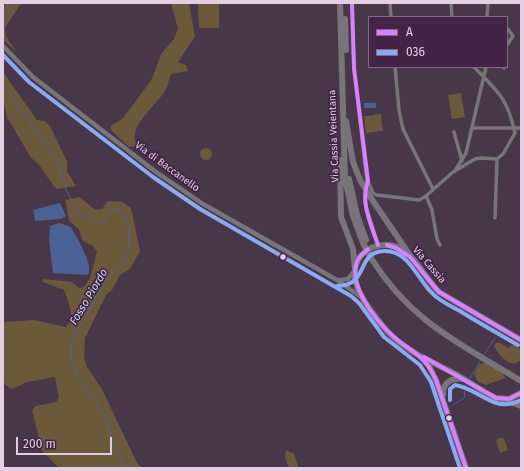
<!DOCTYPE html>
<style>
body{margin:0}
#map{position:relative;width:524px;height:471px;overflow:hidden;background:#483649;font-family:"Fira Sans",sans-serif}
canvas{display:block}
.frame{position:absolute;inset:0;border:4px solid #e3cee3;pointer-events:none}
.legend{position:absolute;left:368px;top:16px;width:140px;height:52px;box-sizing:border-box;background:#442446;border:1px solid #846885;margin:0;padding:5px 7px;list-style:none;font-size:12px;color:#e3cee3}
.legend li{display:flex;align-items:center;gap:8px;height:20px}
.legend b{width:20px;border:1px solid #846885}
.scale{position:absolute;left:16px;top:437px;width:96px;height:18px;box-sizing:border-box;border:2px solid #e3cee3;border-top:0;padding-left:5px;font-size:12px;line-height:14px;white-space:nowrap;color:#e3cee3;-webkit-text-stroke:3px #442446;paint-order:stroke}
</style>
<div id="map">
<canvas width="524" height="471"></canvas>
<div class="frame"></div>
<ul class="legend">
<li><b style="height:5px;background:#d880ff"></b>A</li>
<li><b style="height:5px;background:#88abf6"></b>036</li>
</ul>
<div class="scale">200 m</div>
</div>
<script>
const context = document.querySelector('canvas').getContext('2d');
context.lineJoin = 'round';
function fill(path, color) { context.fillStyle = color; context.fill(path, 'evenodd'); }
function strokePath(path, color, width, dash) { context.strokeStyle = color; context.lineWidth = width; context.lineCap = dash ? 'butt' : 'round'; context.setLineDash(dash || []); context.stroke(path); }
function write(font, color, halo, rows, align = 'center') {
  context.font = font + ' "Fira Sans",sans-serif'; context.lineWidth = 3.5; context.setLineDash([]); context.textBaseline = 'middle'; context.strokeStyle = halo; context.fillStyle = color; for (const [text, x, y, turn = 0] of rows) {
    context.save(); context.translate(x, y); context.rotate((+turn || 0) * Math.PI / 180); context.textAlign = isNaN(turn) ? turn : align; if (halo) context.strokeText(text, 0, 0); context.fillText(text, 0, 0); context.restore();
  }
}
fill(new Path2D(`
 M6,3H21L5,28L6,36L16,51L3,40V8Z
 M171,3H189L195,37L178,62L186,65L188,71L171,74C169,79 168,84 166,89C158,105 124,128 138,146L129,147L111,130V126L123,118L152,79L161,54L174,39L178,29Z
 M198,3H219V28H199Z
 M3,72L37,120L45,121L50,126L67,161V171L76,186L57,189C47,180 42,164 31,158L7,117L3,100Z
 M461,93L465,117L452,119L448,95Z
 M381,114L383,131L374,132L372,115Z
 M364,116H372L374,132L366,133Z
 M200 154a6 6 0 1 1 12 0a6 6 0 1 1-12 0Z
 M80,197L95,210L102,209L108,201L122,202L131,208L140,251L130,269L120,275L112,290L106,295L85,338L84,358L87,367L102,389L137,463L143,468H59L42,451L32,410L36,406L56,402L59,398L55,377L27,382L12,389L5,385L3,377V322L34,320L66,327C76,317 68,301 64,290L43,282V279L72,282L79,288L84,287L90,278L97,252L93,246L83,241L79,230L69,220L65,200Z
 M496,343H500L509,348L512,345H517L521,351V360L514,364C505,362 498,354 494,346Z
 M486,362L503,374L505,378L486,385L478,382L474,374L479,365Z
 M503,437L508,450L500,453L496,440Z
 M286,450L294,454L299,468H289L285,457Z`), '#6b593a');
fill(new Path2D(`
 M364,103H376V108H364Z
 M60,203L66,216L61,219L35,221L33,210Z
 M59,223L71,227C76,237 94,264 88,275L53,273L49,240L50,226Z`), '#4c6195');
strokePath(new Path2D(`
 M3,21L13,3
 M3,84L57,162L66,190L79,214L91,218L99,224C108,223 106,216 111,210L118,208L127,219L130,239L129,250L121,264L105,282L74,337L70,352L77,374L96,403L102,410L117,453L126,468
 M483,356L495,338
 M469,380L481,360
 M453,405L464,398L466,384`), '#4c6195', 1);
strokePath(new Path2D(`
 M352,3L354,68L367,182
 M390,3L391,17
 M451,3L452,17
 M487,17L488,3
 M507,28L513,36L507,45
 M395,67L399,110L403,129L433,189
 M504,67V68
 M473,128H521
 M454,132L462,161
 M454,172L466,153L486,67
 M368,181L373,193L377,195L419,200L426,196L453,172L475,159L481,158L497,159L503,154L515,133C507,97 498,92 474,67
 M365,190V203L378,245
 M426,196L432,210L437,239L440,245
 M495,218L497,159`), '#767577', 3.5);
strokePath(new Path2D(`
 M3,46L33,77L156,172L203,204L337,280L361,297
 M339,280L348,279L355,270`), '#767577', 4.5);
strokePath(new Path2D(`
 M521,340L439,292C427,281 415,257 404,250C379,236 348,253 356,283C361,300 376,318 387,331C406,352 435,363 459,376C471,383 483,392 496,398L509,399L521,393
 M422,358L429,366L436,380L466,468
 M443,395C442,383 451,378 462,379`), '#787579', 6);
strokePath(new Path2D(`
 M340,3L345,178L353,216L363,243
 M345,19L346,50
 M346,121L353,162L360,180
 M340,160L341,217L353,249L355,269
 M349,179L357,215L366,240
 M371,198L409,254
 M371,258C411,322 459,343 521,381
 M502,399L521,406`), '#787479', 6);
strokePath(new Path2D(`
 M360,180L371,198
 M363,243L371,258`), '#787479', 6);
strokePath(new Path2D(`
 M352,3L354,68L368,181C360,203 371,224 378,245
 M387,245L396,248L410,257L439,292L521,340
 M368,249C365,252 361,255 359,258C344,282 377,322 394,337C404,346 416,352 425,362C430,367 433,374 436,380L466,468
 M424,357L496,398L509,399L521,393`), '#d880ff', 4);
strokePath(new Path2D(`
 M3,55L29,82L153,177L200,209L351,296L359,303L384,337L420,365L431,382L460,468
 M337,286C370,286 355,252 384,251C409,250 417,279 432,293C439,301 451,306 460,311C479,323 499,334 518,345
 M450,400V389L455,385C481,389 493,414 521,400`), '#88abf6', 4);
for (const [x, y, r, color] of [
 [283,257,3.5,"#e3cee3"],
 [449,418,3.5,"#e3cee3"]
]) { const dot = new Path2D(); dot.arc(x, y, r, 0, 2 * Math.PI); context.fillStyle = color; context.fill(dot); strokePath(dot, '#442446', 1.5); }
write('10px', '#e3cee3', '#442446', [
 ["Via Cassia Veientana",334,136,-92],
 ["Via di Baccanello",167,167,36],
 ["Via Cassia",429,265,49]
]);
write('italic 11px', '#cbdbfd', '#442446', [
 ["Fosso Piordo",89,297,-59]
]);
</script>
